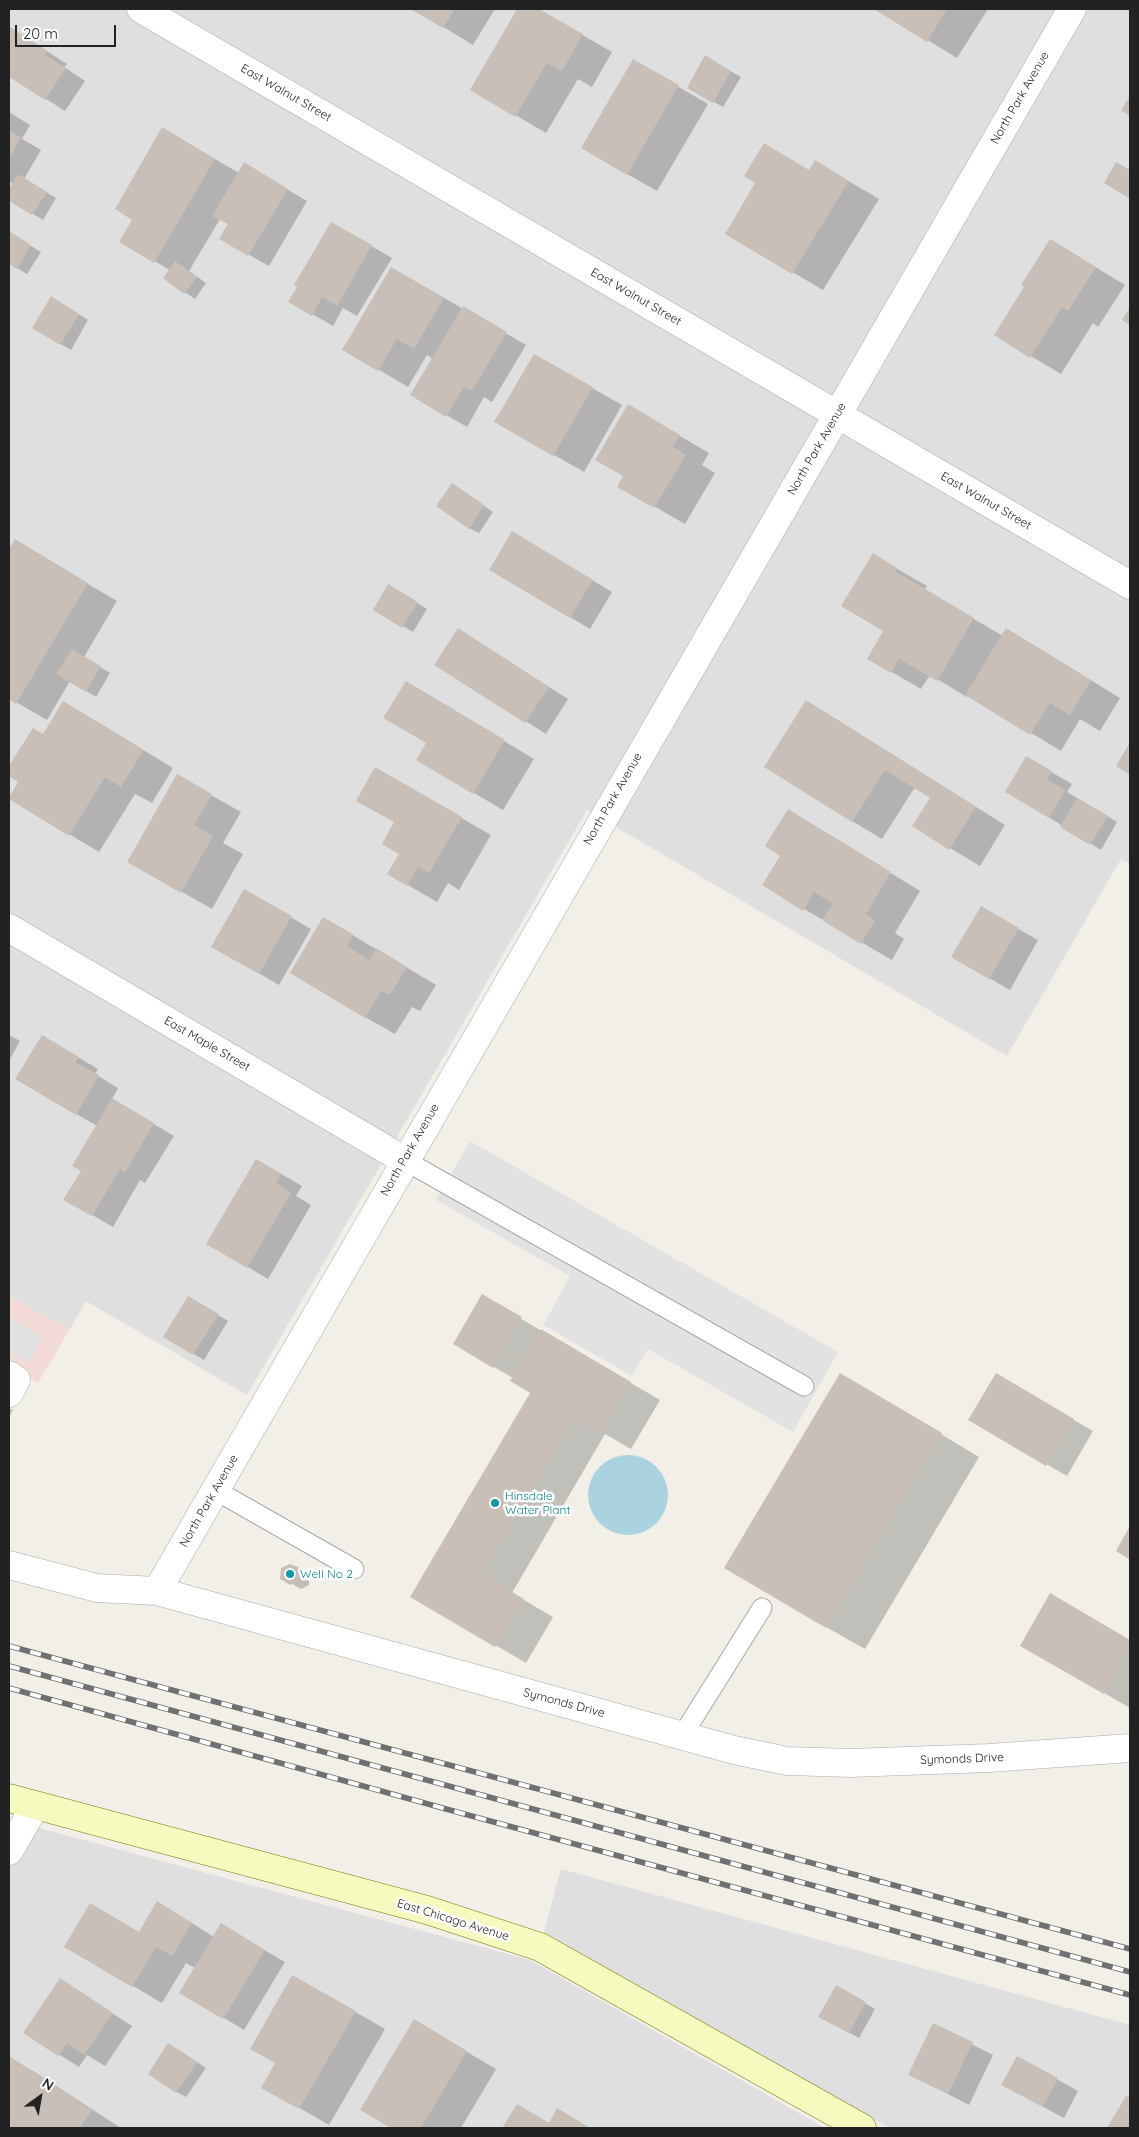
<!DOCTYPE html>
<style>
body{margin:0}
#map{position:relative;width:1139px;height:2137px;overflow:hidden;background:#f2efe9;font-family:Quicksand,sans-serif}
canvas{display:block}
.frame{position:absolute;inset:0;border:10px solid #222;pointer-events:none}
.north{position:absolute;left:15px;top:2072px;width:50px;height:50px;-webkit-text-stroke:4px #fff;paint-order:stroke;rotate:32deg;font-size:14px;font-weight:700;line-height:20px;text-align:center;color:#222}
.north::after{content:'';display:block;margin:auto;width:18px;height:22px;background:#222;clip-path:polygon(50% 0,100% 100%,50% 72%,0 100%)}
.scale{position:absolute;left:15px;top:25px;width:101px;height:22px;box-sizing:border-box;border:2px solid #222;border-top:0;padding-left:6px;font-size:15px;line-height:18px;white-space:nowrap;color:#222;-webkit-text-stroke:4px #fff;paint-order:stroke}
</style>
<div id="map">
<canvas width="1139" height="2137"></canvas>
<div class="frame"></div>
<div class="north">N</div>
<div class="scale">20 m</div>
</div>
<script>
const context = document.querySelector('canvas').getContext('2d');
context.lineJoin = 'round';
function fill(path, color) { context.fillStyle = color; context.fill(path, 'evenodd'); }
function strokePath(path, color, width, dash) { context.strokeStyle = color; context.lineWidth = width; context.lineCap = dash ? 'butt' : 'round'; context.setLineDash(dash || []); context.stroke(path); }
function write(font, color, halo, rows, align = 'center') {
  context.font = font + ' Quicksand,sans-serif'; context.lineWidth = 5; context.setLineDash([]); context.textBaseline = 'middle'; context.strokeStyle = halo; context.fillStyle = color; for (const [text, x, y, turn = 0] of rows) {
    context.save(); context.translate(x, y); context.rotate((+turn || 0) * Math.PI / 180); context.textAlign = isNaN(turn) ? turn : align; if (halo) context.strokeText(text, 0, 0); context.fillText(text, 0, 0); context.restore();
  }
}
fill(new Path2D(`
 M9,9H1130V864L1121,859L1007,1056L587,810L247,1395L86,1301L70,1329L9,1296Z
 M9,1820L530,1960L825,2128H9Z
 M561,1869L1130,2025V2128H890L544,1932Z`), '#e0dfdf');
fill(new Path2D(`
 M9,1296L70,1329L38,1383L9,1365Z`), '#f2dad9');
fill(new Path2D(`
 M470,1141L838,1352L793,1432L648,1349L632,1376L543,1325L570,1276L436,1200Z
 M9,1317L43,1337L28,1363L9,1351Z`), '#e2e2e2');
fill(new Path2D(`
 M588 1495a40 40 0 1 1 80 0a40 40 0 1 1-80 0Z`), '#aad3df');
fill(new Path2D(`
 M414,9H495L473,45Z
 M519,9H537L612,52L592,87L578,79L546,133L471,89Z
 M877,9H988L957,58Z
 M11,28L67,64L64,67L85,81L65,111L9,75V31Z
 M705,57L741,77L723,107L688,87Z
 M634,61L708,104L657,191L627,174Z
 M9,112L30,125L22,139L41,150L24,179L56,198L43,220L9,199V191L13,184L9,181Z
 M163,129L239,173L244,164L307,201L269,266L221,239L229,224L220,219L189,271L206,283L195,299L164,278L170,270L121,242L134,219Z
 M845,179L879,199L823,290L726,233Z
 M331,223L392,258L357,316L343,308L333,326L290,301Z
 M9,233L41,252L27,274L9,263Z
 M1051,240L1125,285L1098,327L1093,323L1061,374L996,335L1026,287Z
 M392,268L526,345L492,402L484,397L467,427L412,395L433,359L427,355L408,387L344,349Z
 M62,304L88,320L71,350L34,328Z
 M534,355L622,405L584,472L496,422Z
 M628,406L709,453L702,465L715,473L685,524L619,486L625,475Z
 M462,490L493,512L479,533L469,528Z
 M15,541L117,601L84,657L110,673L96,697L70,681L47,720L9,698V551Z
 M532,544L612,592L590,629L570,617Z
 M873,555L927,586L924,590L1003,636L1007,629L1120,698L1100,731L1080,719L1061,751L969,695L967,697L930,675L921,689L868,658L885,630Z
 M389,586L427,609L413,632L374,609Z
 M478,642L568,699L546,734L436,664Z
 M436,700L534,759L503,810L418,760L428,743Z
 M64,702L173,768L152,803L135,794L99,852L9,798L19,781L9,775V769L33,729L44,735Z
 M836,719L1005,825L980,866L950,848L931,797L915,787L882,839L852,821Z
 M1027,758L1072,784L1067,792L1117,822L1101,850L1007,791Z
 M376,769L491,835L459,890L448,883L437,902L389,874L401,854L396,822Z
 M177,776L241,812L223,843L243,854L212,909L128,861Z
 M818,828L920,891L895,933L904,939L892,960L804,909Z
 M245,891L311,929L279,985L213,946Z
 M981,908L1038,940L1010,990L953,957Z
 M324,918L436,985L420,1011L412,1007L395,1034L365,1017Z
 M9,1035L20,1041L9,1061Z
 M42,1036L98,1069L95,1074L118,1088L112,1099L174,1136L145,1183L140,1180L113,1227L65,1199L82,1171L97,1126L17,1079Z
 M257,1160L302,1186L296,1196L311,1205L268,1279L208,1243Z
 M482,1296L660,1400L631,1449L605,1434L512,1593L553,1617L526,1663L412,1596L532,1393L513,1378L455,1344Z
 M189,1298L228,1321L204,1360L165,1337Z
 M996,1375L1093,1431L1067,1476L970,1420Z
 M879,1397L979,1457L865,1649L826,1627Z
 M9,1408L13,1410L9,1417Z
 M299,1569L309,1575V1585L301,1589L282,1578Z
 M1051,1595L1130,1641V1708L1022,1645Z
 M187,1920L214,1937L221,1925L285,1962L244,2030L181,1992L195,1968L186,1963L162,2003L133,1986L140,1934Z
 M293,1976L385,2029L329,2125L263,2087L277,2063Z
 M61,1980L132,2026L105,2066L87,2055L79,2067L25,2033Z
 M837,1987L875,2009L859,2038L830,2022Z
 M414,2021L496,2069L461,2128H393L362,2110Z
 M933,2025L993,2055L969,2105L910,2074Z
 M179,2050L206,2068L186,2097L177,2092Z
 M9,2057L33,2071L121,2128H15L9,2124Z
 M1018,2058L1078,2091L1064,2118L1023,2096Z
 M1127,2097L1130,2100V2128H1109Z
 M517,2105L550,2124L558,2110L589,2128H504Z`), '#0003');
fill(new Path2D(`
 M413,9H455L443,28L412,10Z
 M517,9H539L583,34L562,71L547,63L515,117L470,90Z
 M874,9H947L927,42Z
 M10,27L47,51L45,55L66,68L45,100L9,77V29Z
 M705,55L731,71L713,103L687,88Z
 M633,59L679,85L627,175L581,148Z
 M1130,96V116L1121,110Z
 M162,127L215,159L154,263L119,242L132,220L115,209Z
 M9,130L21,137L9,159Z
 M764,143L809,170L815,160L849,181L792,274L725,234L755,183L744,176Z
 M244,162L288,189L248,256L219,239L228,224L212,216Z
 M1116,162L1130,170V199L1104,183Z
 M18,174L47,192L32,215L9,201V189Z
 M331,222L372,245L337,306L322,297L312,316L288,302L297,287L294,285Z
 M9,231L31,245L17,269L9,264Z
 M1050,239L1096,267L1068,311L1062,307L1030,358L994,335L1024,287L1021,285Z
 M175,261L197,277L184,294L163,278Z
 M391,267L444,298L414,349L397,339L378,371L342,350Z
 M51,296L79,314L60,345L32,328Z
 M463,306L507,332L472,391L464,387L446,417L410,395Z
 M1130,307V325L1122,320Z
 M534,354L593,387L553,456L494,422Z
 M628,404L680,435L673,447L686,455L654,508L617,487L623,476L595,460Z
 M452,483L484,505L469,529L436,506Z
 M512,531L593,580L570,618L489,570Z
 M15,539L88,583L16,704L9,699V549Z
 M873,553L897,568L895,571L974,618L937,681L899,659L891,673L867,659L883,631L841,606Z
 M388,584L418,602L402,628L373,610Z
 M458,628L549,687L525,723L434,665Z
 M1006,628L1091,680L1070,715L1050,703L1030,735L965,695Z
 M72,649L101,666L86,692L56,674Z
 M406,681L505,740L473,794L416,760L426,743L383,718Z
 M806,700L976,807L949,850L912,826L930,798L885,770L852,822L764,767Z
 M63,701L144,750L121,787L105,777L69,836L9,799L18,782L9,776V766L33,728L43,734Z
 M1130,742V775L1116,766Z
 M1026,756L1052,771L1047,779L1065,790L1049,818L1005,792Z
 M375,767L462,817L429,873L418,867L407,886L387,874L399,854L382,844L394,822L356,801Z
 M177,774L212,794L194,825L213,836L181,893L127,862Z
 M1077,798L1108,816L1090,845L1060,827Z
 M788,809L891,872L866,914L875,920L861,944L822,920L833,904L814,892L803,911L762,885L780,856L765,846Z
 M244,889L292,916L259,974L211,947Z
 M981,906L1019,928L989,979L951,957Z
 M323,917L354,935L347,946L369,960L376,948L407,967L390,995L381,991L365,1018L290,973Z
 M42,1035L79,1057L75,1062L99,1075L76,1115L15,1079Z
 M112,1098L154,1123L125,1173L120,1169L92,1216L63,1200L81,1171L72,1166Z
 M256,1159L282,1174L276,1183L291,1193L247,1268L206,1244Z
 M482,1294L522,1317L493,1368L453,1344Z
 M188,1296L219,1314L193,1355L163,1337Z
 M541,1329L631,1382L601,1432L575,1418L482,1574L524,1599L495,1647L410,1597L530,1393L510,1381Z
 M840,1373L942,1433L826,1628L724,1568Z
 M996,1373L1074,1419L1046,1466L968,1420Z
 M1130,1526V1560L1116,1551Z
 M290,1564L300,1568V1579L290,1585L280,1579L281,1568Z
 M1050,1593L1130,1640V1647L1104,1694L1020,1646Z
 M157,1901L192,1923L172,1956L156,1947L132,1987L64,1947L90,1903L139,1932Z
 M221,1923L265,1950L223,2019L179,1993Z
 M292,1975L356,2011L299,2109L261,2088L275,2063L250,2049Z
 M60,1978L113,2013L84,2055L67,2043L58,2056L23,2033Z
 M836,1985L866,2002L849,2033L818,2017Z
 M414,2019L467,2051L421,2128H391L360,2110Z
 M933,2023L973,2042L948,2094L908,2075Z
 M168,2043L197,2062L176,2093L148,2074Z
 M9,2056L92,2110L80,2128H13L9,2125Z
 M1017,2056L1058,2078L1043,2107L1001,2085Z
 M1126,2096L1130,2098V2128H1107Z
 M517,2104L549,2123L557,2108L590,2128H502Z`), '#c7bfb8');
const service = new Path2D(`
 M404,1160L804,1386
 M215,1490L354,1569
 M682,1736L762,1608`);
const minor = new Path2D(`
 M141,9L1130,585
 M9,928L404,1160
 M9,1375L16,1380L9,1393
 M9,1565L97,1588L157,1591L734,1750L787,1761L850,1763L989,1758L1130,1748
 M157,1591L1072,9
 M9,1851L35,1806`);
const secondary = new Path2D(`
 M9,1798L427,1910L540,1947L862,2128`);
strokePath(service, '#a9a9a9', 21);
strokePath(minor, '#a9a9a9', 29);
strokePath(secondary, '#707d05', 29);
strokePath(service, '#fff', 19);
strokePath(minor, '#fff', 28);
strokePath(secondary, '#f7fabf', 28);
const rail = new Path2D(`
 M9,1646L1130,1949
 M9,1666L1130,1972
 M9,1688L457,1812L1130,1995`);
strokePath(rail, '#707070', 5.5);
strokePath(rail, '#fff', 4, [11]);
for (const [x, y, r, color] of [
 [495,1503,5,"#0f9aa8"],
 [290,1574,5,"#0f9aa8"]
]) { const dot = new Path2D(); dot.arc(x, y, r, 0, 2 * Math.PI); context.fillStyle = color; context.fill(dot); strokePath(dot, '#fff', 2); }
write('12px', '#222', '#fff', [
 ["East Walnut Street",286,93,30],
 ["North Park Avenue",1020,98,-60],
 ["East Walnut Street",636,297,30],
 ["North Park Avenue",817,449,-60],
 ["East Walnut Street",986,501,30],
 ["North Park Avenue",613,799,-60],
 ["East Maple Street",207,1044,30],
 ["North Park Avenue",410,1150,-60],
 ["North Park Avenue",209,1501,-60],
 ["Symonds Drive",564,1703,15],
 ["Symonds Drive",962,1759,-2],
 ["East Chicago Avenue",453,1920,17]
]);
write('12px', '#0d838f', '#fff', [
 ["Hinsdale",505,1496],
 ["Water Plant",505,1510],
 ["Well No 2",300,1574]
], 'left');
</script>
